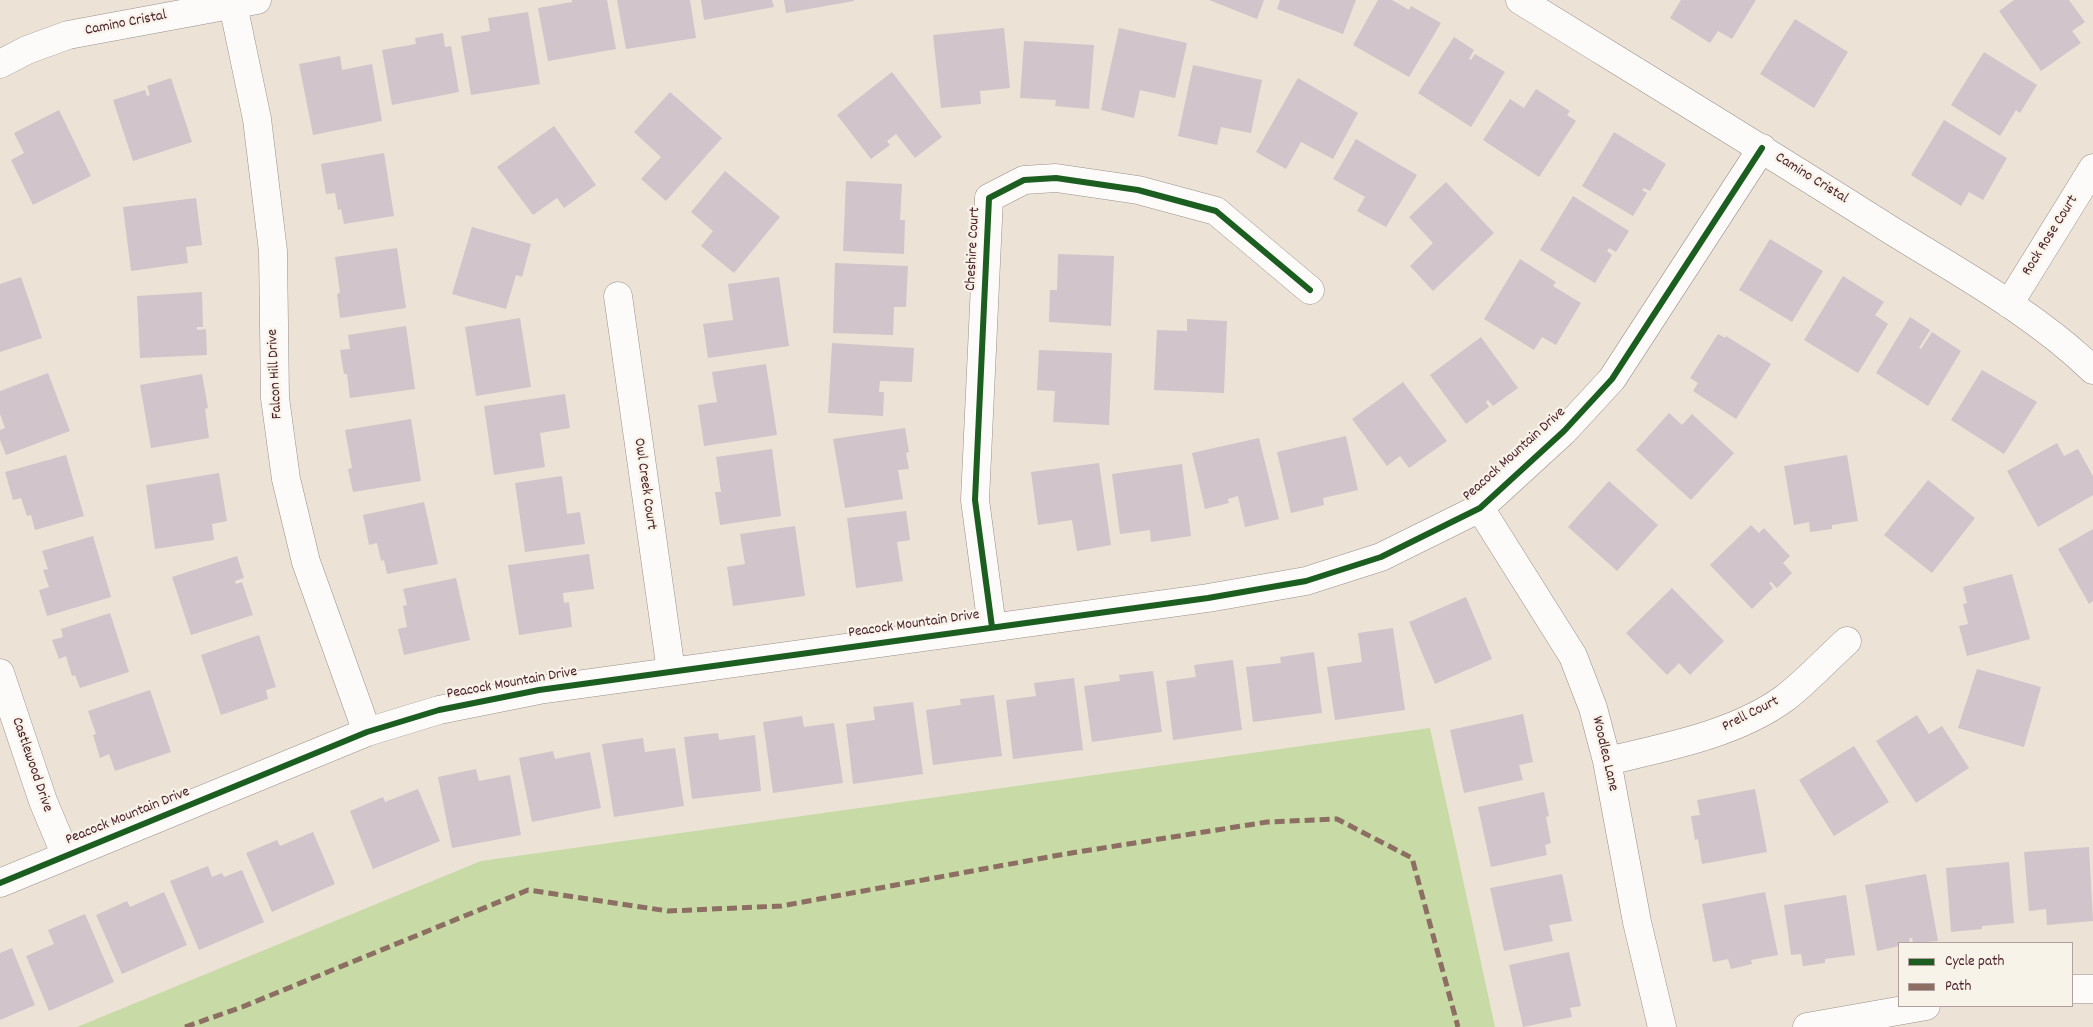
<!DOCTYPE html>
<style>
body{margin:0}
#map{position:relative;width:2093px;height:1027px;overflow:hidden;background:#ece3d6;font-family:Dekko,sans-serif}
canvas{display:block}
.legend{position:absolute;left:1898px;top:942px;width:175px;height:65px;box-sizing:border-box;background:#f7f3e8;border:1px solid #b29e9c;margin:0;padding:6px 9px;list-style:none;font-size:15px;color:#4a1f2b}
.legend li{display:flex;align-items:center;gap:10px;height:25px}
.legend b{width:25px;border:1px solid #b29e9c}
</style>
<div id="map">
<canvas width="2093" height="1027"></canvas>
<ul class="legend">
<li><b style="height:6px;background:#1b5e20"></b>Cycle path</li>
<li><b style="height:6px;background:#8d6e63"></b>Path</li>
</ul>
</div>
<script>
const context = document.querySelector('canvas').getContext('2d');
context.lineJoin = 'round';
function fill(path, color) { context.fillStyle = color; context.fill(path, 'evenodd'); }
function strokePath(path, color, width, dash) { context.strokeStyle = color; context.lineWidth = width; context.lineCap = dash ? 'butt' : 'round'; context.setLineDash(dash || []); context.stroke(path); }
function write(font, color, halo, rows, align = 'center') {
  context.font = font + ' Dekko,sans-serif'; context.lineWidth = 4.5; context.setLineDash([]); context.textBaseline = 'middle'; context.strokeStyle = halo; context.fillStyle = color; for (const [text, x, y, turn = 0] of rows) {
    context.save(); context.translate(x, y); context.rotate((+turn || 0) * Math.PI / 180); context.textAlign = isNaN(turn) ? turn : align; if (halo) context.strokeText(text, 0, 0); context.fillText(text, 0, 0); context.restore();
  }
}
fill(new Path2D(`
 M1430,728L1495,1027H77L481,861Z`), '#c8daa5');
fill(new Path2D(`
 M572,0H607L616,49L548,61L538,8L572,2Z
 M617,0H690L696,38L626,49Z
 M701,0H772L774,7L704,20Z
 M784,0H854V1L786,13Z
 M1209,0H1264L1257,19Z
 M1280,0H1356L1343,34L1277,9Z
 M1378,0H1392L1409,10L1411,6L1441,23L1409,77L1353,45Z
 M1681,0H1756L1732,39L1718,31L1710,43L1670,18Z
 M2014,0H2069L2085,22L2072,31L2081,43L2041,71L1999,11Z
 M528,12L540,84L471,95L461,36L490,31L488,18Z
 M1795,19L1848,52L1814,108L1760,74Z
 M1004,28L1010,88L980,91L981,104L941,108L933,35Z
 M1119,28L1187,43L1175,98L1140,90L1134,118L1101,110Z
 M443,33L445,47L451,46L459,92L392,105L382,50L416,44L415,38Z
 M1454,37L1474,50L1469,59L1471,60L1475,54L1505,72L1471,127L1418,93Z
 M1024,41L1094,45L1089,109L1055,106L1056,100L1020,98Z
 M1984,52L2037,85L2020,113L2016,110L2000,136L1951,105Z
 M340,56L342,70L372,64L382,121L313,135L299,64Z
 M1193,65L1262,80L1251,133L1221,127L1217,145L1178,136Z
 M892,72L942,137L915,158L896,134L887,141L890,145L871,159L837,115Z
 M171,78L192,142L133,161L113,100L145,90L147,96L150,95L147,86Z
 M1298,78L1358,113L1333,159L1301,142L1286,169L1256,152Z
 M1536,89L1570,111L1567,115L1576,121L1539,177L1483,140L1510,99L1524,108Z
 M670,92L722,138L666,201L641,179L661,157L634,132Z
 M59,110L91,176L33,205L11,160L24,153L14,133Z
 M1944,120L2007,158L1983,200L1969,192L1961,206L1911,175Z
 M554,126L596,185L564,208L557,198L533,215L497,167Z
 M1614,132L1666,164L1650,191L1644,188L1642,190L1647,193L1633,216L1582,186Z
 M1356,139L1417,175L1386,227L1357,211L1365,197L1333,179Z
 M384,153L394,216L344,224L341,209L338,210L335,193L326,194L321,164Z
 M725,171L780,217L734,273L701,246L713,231L691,212Z
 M846,181L902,184L900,220H905L904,254L843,251Z
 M1446,182L1494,233L1433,291L1410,266L1433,243L1409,217Z
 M1573,196L1629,231L1616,252L1609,248L1607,251L1612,255L1595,283L1540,250Z
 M196,198L202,245L186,247L188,263L131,271L123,207Z
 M472,227L531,244L522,277L516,275L506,309L452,294Z
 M1770,239L1823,271L1792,322L1739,290Z
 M397,248L406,308L340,318L337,294L340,293L335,257Z
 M1058,254L1114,256L1111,326L1049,322L1050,290H1057Z
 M1520,259L1556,282L1553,286L1581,303L1556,345L1542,337L1534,350L1484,319Z
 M835,263L908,266L906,307H894L893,335L833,333Z
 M1843,276L1884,302L1875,315L1888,324L1858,373L1804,340Z
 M21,277L42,338L0,352V284Z
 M779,277L789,346L708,358L703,324L733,320L728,284Z
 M202,292L203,327H197V330L206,329L207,355L140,358L137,296Z
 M1910,317L1930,330L1919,348L1921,349L1932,332L1961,351L1928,406L1876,373Z
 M520,318L531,387L476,396L465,327Z
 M1187,319L1227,321L1224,393L1154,390L1157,330L1187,331Z
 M406,326L415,389L350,398L347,374H344L340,350L350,349L348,335Z
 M1718,334L1725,338L1726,336L1771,364L1736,419L1693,391L1698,383L1690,378Z
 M1481,337L1518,388L1493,406L1488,400L1486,402L1489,407L1466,424L1430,375Z
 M832,343L914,348L912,382L880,381L879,392H884L883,416L828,413Z
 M1039,350L1112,353L1109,425L1053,422L1055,391L1037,390Z
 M766,364L777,435L704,446L698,405L717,402L712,372Z
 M1982,370L2037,402L2004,454L1951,420Z
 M48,373L70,431L6,455L0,440V430L5,428L0,414V391Z
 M202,374L208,408L205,409L209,438L151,448L140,385Z
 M1403,382L1447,441L1409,468L1400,456L1387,466L1352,419Z
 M565,394L570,428L540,433L545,467L494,475L484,406Z
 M1669,413L1682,425L1692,414L1734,453L1691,500L1636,450Z
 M411,419L421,481L353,492L348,469L352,468L345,430Z
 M905,428L909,452L906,453L909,469L898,470L903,499L845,508L833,439Z
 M1346,436L1358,490L1323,498L1324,505L1291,513L1277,452Z
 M1259,438L1279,519L1245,527L1238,496L1228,499L1229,503L1205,509L1192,453Z
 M2057,443L2064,456L2078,449L2093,476V495L2038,527L2007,471Z
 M772,449L781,516L720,525L715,492H721L716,457Z
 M66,455L84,516L35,530L31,515L27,516L21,498L13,500L5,472Z
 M1847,455L1858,521L1832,525V529L1810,532L1809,522L1794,525L1784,466Z
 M1099,463L1111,545L1077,551L1072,520L1038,525L1031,472Z
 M1182,464L1191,536L1151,542L1150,530L1120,534L1112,474Z
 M219,473L227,521L212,524L214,540L155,549L146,485Z
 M562,476L567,514L580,512L585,544L525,552L515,483Z
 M1928,480L1975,518L1932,573L1884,535Z
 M1609,481L1658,525L1617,571L1568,527Z
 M424,502L438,564L387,574L384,560L381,561L377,543L369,545L363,515Z
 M906,511L910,540L897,542L903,581L856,588L847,518Z
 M1751,525L1759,533L1764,528L1790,556L1783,563L1792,573L1777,588L1771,582L1769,583L1773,588L1752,609L1710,565Z
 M795,526L805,596L733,606L727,567L745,564L740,534Z
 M2093,529V601L2089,604L2058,549Z
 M93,536L111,597L47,616L39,590L49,587L43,570L48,569L42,551Z
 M589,554L594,589L563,593L564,603L569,602L572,627L519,635L508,565Z
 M237,556L244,578L235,581L236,584L242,582L253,615L191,635L172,577Z
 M2012,574L2030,639L1967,656L1959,626L1968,624L1963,604L1967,603L1963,587Z
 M456,578L470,640L404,655L398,629L407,627L403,606L407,605L403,589Z
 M1672,588L1724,641L1690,675L1679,663L1667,675L1626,633Z
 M1466,597L1492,659L1435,684L1409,622Z
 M110,613L129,672L80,688L75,675L72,676L66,656L59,659L52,640L63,637L61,629Z
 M1393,628L1405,710L1335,720L1327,667L1362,662L1358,633Z
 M259,635L276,687L266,690L268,699L221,715L201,655Z
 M1314,652L1322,713L1253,722L1246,667L1281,663L1280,657Z
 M1233,660L1242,730L1173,740L1166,681L1196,677L1194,665Z
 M1977,669L2041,687L2024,747L1958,728Z
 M1153,671L1162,732L1092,742L1084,686L1120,681L1119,675Z
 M1074,678L1083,750L1013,759L1006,700L1036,696L1034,683Z
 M150,690L171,752L115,771L109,754L100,758L93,735L96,734L88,711Z
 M994,695L1002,756L933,765L926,710L961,705L960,699Z
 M913,702L923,774L853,784L846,724L875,720L873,707Z
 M1523,714L1533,762L1519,765L1523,780L1464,793L1450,730Z
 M1917,715L1929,734L1942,726L1969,768L1916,803L1876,741Z
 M802,716L804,727L834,723L843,783L773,793L763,722Z
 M718,733L719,740L755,735L761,791L692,799L684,737Z
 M643,738L645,752L675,748L684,806L614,817L602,744Z
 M1854,746L1889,802L1834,836L1799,780Z
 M553,751L555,759L590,752L601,808L532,822L519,758Z
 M476,769L479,781L510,775L521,835L452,848L438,777Z
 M418,789L440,841L373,869L350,811L383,797L385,802Z
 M1755,789L1767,852L1702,864L1698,839L1695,840L1691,816L1700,815L1697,800Z
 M1544,792L1549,816L1546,817L1551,843L1545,845L1547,855L1491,867L1478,807Z
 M313,832L335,884L272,912L246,853L277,840L280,846Z
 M2089,847L2093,921L2047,925L2046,909L2029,911L2024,852Z
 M2009,862L2014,923L1982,926V929L1951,932L1946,868Z
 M208,866L212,877L222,873L224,877L242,870L264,922L199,950L170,881Z
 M1562,874L1572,921L1549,925L1553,941L1504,951L1490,888Z
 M1926,874L1938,941L1913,943L1912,938H1909L1910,943H1899V946L1877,951L1865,885Z
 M164,892L187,945L122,974L96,915L127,901L130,907Z
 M1765,892L1778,955L1751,960L1752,964L1731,969L1728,959L1713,962L1702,904Z
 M1846,895L1855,955L1825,959V963L1803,966L1801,954L1791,955L1784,905Z
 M85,914L114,982L49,1011L26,956L54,944L48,930Z
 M12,948L35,1005L0,1020V953Z
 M1569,952L1581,1006L1570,1008L1572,1017L1523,1027L1509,965Z`), '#d1c4ca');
const minor = new Path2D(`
 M232,0L257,119L273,251L275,398L286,479L306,562L367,732
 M1520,0C1643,76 1766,151 1889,229C1958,272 2034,313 2093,370
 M0,64L27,50L68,35L257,0
 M618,296L671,671
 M2009,304L2093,168
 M1480,508L1573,656L1593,708L1607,761L1637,922L1662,1027
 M992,627L975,500L989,198L1024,180L1056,178L1138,190L1216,211L1310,290
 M0,673L43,801L66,856
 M1607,761C1666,747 1736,734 1785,698C1807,681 1827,659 1847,641
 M0,883L367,732L439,710L539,690L1208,598L1306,581L1381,557L1480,508L1564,431L1612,379L1762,148
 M2072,989H2093
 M1807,1027L1926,1006`);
strokePath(minor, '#9a8f8a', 29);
strokePath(minor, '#fcfbf9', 28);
strokePath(new Path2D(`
 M185,1027L242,1007L528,890L668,911L781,906L1065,854L1267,822L1337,819L1412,858L1458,1027`), '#8d6e63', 5, [10, 5]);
strokePath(new Path2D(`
 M992,627L975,500L989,198L1024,180L1056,178L1138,190L1216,211L1310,290
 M0,883L367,732L439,710L539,690L1208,598L1306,581L1381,557L1480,508L1564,431L1612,379L1762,148`), '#1b5e20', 6);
write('15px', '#4a1f2b', '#f7f3e8', [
 ["Camino Cristal",126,24,-11],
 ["Camino Cristal",1811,179,32],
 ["Rock Rose Court",2051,236,-58],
 ["Cheshire Court",974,249,-87],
 ["Falcon Hill Drive",276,374,-93],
 ["Peacock Mountain Drive",1515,455,-42],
 ["Owl Creek Court",644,484,82],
 ["Peacock Mountain Drive",914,625,-8],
 ["Peacock Mountain Drive",512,684,-10],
 ["Prell Court",1751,715,-27],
 ["Woodlea Lane",1604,754,77],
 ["Castlewood Drive",31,765,71],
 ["Peacock Mountain Drive",128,817,-22]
]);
</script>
